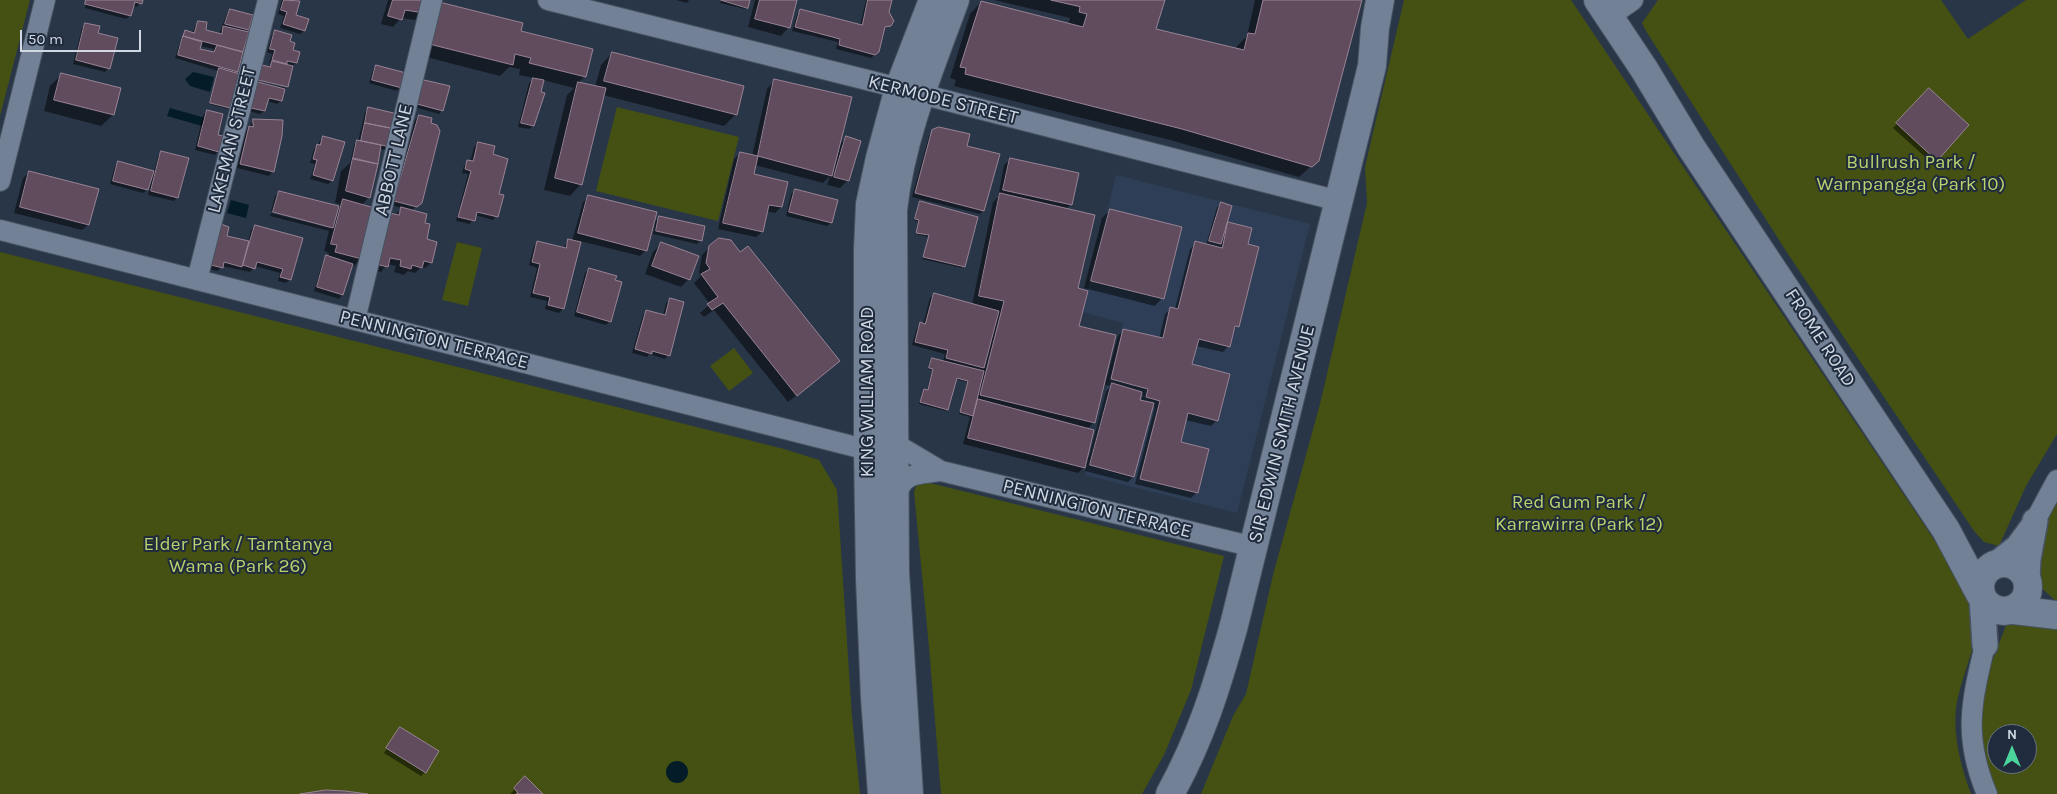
<!DOCTYPE html>
<style>
body{margin:0}
#map{position:relative;width:2057px;height:794px;overflow:hidden;background:#293648;font-family:Karla,sans-serif}
canvas{display:block}
.north{position:absolute;left:1987px;top:724px;width:50px;height:50px;box-sizing:border-box;background:#202c3d;border:1px solid #667180;border-radius:50%;rotate:0deg;font-size:14px;font-weight:700;line-height:20px;text-align:center;color:#d0d8e4}
.north::after{content:'';display:block;margin:auto;width:18px;height:22px;background:#4ad49c;clip-path:polygon(50% 0,100% 100%,50% 72%,0 100%)}
.scale{position:absolute;left:20px;top:30px;width:121px;height:22px;box-sizing:border-box;border:2px solid #d0d8e4;border-top:0;padding-left:6px;font-size:15px;line-height:18px;white-space:nowrap;color:#d0d8e4;-webkit-text-stroke:4px #202c3d;paint-order:stroke}
</style>
<div id="map">
<canvas width="2057" height="794"></canvas>
<div class="north">N</div>
<div class="scale">50 m</div>
</div>
<script>
const context = document.querySelector('canvas').getContext('2d');
context.lineJoin = 'round';
function fill(path, color) { context.fillStyle = color; context.fill(path, 'evenodd'); }
function strokePath(path, color, width, dash) { context.strokeStyle = color; context.lineWidth = width; context.lineCap = dash ? 'butt' : 'round'; context.setLineDash(dash || []); context.stroke(path); }
function write(font, color, halo, rows, align = 'center') {
  context.font = font + ' Karla,sans-serif'; context.lineWidth = 4; context.setLineDash([]); context.textBaseline = 'middle'; context.strokeStyle = halo; context.fillStyle = color; for (const [text, x, y, turn = 0] of rows) {
    context.save(); context.translate(x, y); context.rotate((+turn || 0) * Math.PI / 180); context.textAlign = isNaN(turn) ? turn : align; if (halo) context.strokeText(text, 0, 0); context.fillText(text, 0, 0); context.restore();
  }
}
fill(new Path2D(`
 M1116,175L1310,224L1237,513L1085,475L1123,323L1082,312Z`), '#2e3e56');
fill(new Path2D(`
 M0,0H30L0,116Z
 M1404,0H1571L1974,599C1975,610 1978,623 1976,634C1971,659 1960,682 1956,708C1953,737 1961,767 1971,794H1201L1233,716L1246,694L1273,575L1320,404L1367,203L1365,167Z
 M1658,0H1941L1968,39L2026,0H2057V434L2026,486L1999,546L1984,542L1974,531L1788,254L1646,31L1642,23Z
 M617,107L739,137L718,221L596,191Z
 M457,242L482,248L468,306L442,300Z
 M0,252L784,449L819,460L837,490L852,717L860,794H0Z
 M734,348L753,373L729,391L710,366Z
 M918,480L1224,556L1191,690L1164,755L1142,794H941L929,647L914,492Z
 M2057,502V602L2036,583L2033,560L2050,505Z
 M2014,619L2057,620V794H1997L1993,787L1979,737L1985,680L2007,623ZM1997,734H2027V764H1997Z`), '#455112');
fill(new Path2D(`
 M193,72L214,77L210,92L190,86L185,79Z
 M170,108L205,118L202,126L167,116Z
 M231,200L249,205L246,218L227,213Z
 M666 772a11 11 0 1 1 22 0a11 11 0 1 1-22 0Z`), '#031c28');
fill(new Path2D(`
 M87,0H142L137,7L133,6L130,16L126,19L85,8Z
 M282,0H297L294,16L304,31L300,34L280,28L284,16L278,14Z
 M388,0H425L423,12L415,20L401,18L393,27L381,24Z
 M676,0H689L687,3Z
 M721,0H749L745,9L720,3Z
 M755,0H796L788,28L781,36L748,27Z
 M866,0H891L888,12L890,25L883,30L878,52L871,58L836,49L838,42L792,31L797,14L800,11L860,26Z
 M994,0H1163L1155,30L1236,50L1237,46L1247,36L1255,0H1360L1318,160L1299,177L1170,140L954,86L956,80L950,78L970,14L981,2L1068,25L1070,18Z
 M230,10L248,30L245,33L228,109L209,104L218,71L175,58L182,36L185,32L192,34L195,26L199,22L204,31L219,34L227,14ZM200,46L214,49L212,53L198,50Z
 M428,15L520,32L584,77L578,83L595,87L601,65L612,53L736,114L724,126L603,95L581,184L570,196L544,190L567,95L574,88L543,80L533,126L529,129L518,127L529,83L534,78L519,75L520,69L509,67L500,76L418,55Z
 M86,24L96,34L109,68L105,72L73,64L82,28Z
 M276,32L288,42L291,51L298,53L296,63L292,66L286,87V85L257,78L259,70L263,66L268,67L271,64L269,63L272,54L267,52L272,36Z
 M377,66L400,87L397,91L369,83L373,70Z
 M62,74L119,89L113,115L101,126L44,111L50,86Z
 M256,81L286,88L281,101L277,104L266,101L264,111L260,114L248,111L254,87L257,84L255,83Z
 M424,81L442,110L439,114L414,107L420,85Z
 M774,81L838,146L846,138L848,180L840,188L827,185L830,176L823,183L755,165L752,175L786,183L781,207L775,213L766,211L762,232L756,237L718,229L734,159L740,153L752,156L767,89Z
 M1929,90L1968,125L1932,163L1893,128Z
 M369,109L397,115L386,150L379,149L369,197L361,206V259L353,267L351,266L342,295L339,299L314,291L323,261L328,257L329,253L324,251L329,231L270,216L271,213L330,228V226L271,211L275,196L279,192L337,207L340,204L335,203L341,171L350,163L354,145L358,142L365,112Z
 M207,111L217,135L218,151L215,155L195,150L203,115Z
 M419,116L421,202L411,211L423,224L431,263L425,268L421,267L415,273L408,271L404,275L394,272L396,266L387,264L381,272L366,268L396,214L402,208L391,205L415,120Z
 M254,120L281,136L272,172L269,176L237,168L245,132Z
 M933,132L965,146L983,211L980,214L912,197L929,136Z
 M323,137L343,143L332,181L328,184L310,179L315,164L310,163L314,149Z
 M478,143L491,155L496,216L493,220L475,215L470,224L456,221L468,174L462,173L464,166L467,162H470L474,147Z
 M162,152L177,198L174,201L148,195L150,187L143,193L110,184L115,166L119,163L154,172L158,156Z
 M1010,160L1071,204L1065,210L1076,289L1078,327L1094,422L1087,429L1086,457H1089L1106,391L1111,386L1105,385L1118,336L1124,330L1159,339L1165,314L1171,308L1175,309L1190,249L1196,243L1206,245L1217,207L1221,204L1224,229L1229,224L1246,245L1238,326L1232,331L1228,346L1223,352L1196,346L1191,365L1217,420L1211,426L1185,420L1180,443L1197,492L1191,498L1135,484L1155,407L1152,406L1133,477L1128,482L1085,471L1087,465L1078,473L963,444L970,417L959,414L967,382L955,379L946,411L919,404L922,392L927,391L932,370L928,369L930,361L932,359L943,362L945,354L912,345L917,328L921,324H923L930,298L934,295L972,305L993,202L998,197L1004,165ZM1140,394L1143,395L1141,401H1138Z
 M29,172L88,225L82,230L14,213L23,178Z
 M795,190L836,201L831,223L827,226L786,216L791,194Z
 M589,196L652,224L659,218L701,240L697,244L653,234L655,225L652,224L646,250L640,256L580,241L563,309L559,313L545,309L547,301L530,297L537,268L529,265L534,246L538,242L563,249L568,240L572,241L583,202Z
 M920,202L977,218L962,268L922,259L928,237L915,234L918,222L914,220Z
 M1110,210L1162,298L1155,306L1084,288L1102,218Z
 M255,226L290,279L286,283L278,281L280,273L255,266L250,272L222,266L218,271L208,269L226,237L248,242L251,230Z
 M661,244L689,279L681,287L645,274L653,252Z
 M710,247L831,369L788,402L714,310L704,317L700,313L710,304L694,283L701,276L699,272L702,255Z
 M589,269L610,321L606,325L574,316L585,273Z
 M670,300L668,355L665,359L649,354L647,357L632,353L643,315L647,311L663,316L666,303Z
 M400,729L425,772L421,776L384,753Z
 M518,786L541,794H510Z`), '#0007');
const building = new Path2D(`
 M86,0H143L142,4L135,2L131,16L85,4Z
 M284,0L300,1L296,15L309,19L305,31L283,24L287,12L281,10Z
 M393,0H426L424,13L405,10L402,20L388,16Z
 M721,0H750L748,8Z
 M760,0H797L790,28L755,19Z
 M868,0H892L889,12L894,21L891,26L885,27L879,52L875,55L839,45L840,39L795,27L800,9L862,25Z
 M1051,0H1165L1156,29L1244,50L1248,33L1255,34L1263,0H1362L1319,161L1312,167L1182,129L965,74L966,68L960,67L981,1L1083,27L1087,14L1079,12L1080,7Z
 M439,2L523,23L521,31L593,49L586,77L529,63L531,58L515,54L513,65L429,44Z
 M230,9L253,15L249,30L225,24Z
 M198,21L207,22L206,30L222,34L223,26L249,32L243,52L183,36L185,30L194,33Z
 M85,23L100,26L98,33L118,38L110,69L76,60Z
 M275,30L292,35L290,41L295,43L293,50L300,52L297,63L287,61V64L272,60L275,50L270,49Z
 M183,36L202,42L200,49L214,52L217,45L243,52L238,72L178,55Z
 M612,52L744,86L737,115L604,81Z
 M272,61L293,66L288,87L258,80L262,65L270,67Z
 M376,65L406,73L402,88L372,80Z
 M219,68L240,74L230,108L210,103Z
 M61,73L121,88L114,115L54,100Z
 M533,78L544,80L541,92L545,93L534,126L521,123Z
 M774,79L852,97L832,176L758,156Z
 M424,80L450,86L443,111L417,104Z
 M258,82L285,89L282,101L269,98L265,111L251,108Z
 M578,82L606,88L582,185L555,178Z
 M1929,88L1969,125L1937,161L1896,123Z
 M368,107L398,114L395,129L365,123Z
 M207,110L223,114L218,135L223,136L219,152L198,146Z
 M419,115L432,118L431,123L437,125L440,131L422,203L417,207L394,201Z
 M253,119L283,120L282,136L274,172L240,164L249,126L253,127Z
 M365,123L395,129L391,147L361,141Z
 M939,127L970,134L967,146L1000,154L984,211L915,193L932,130Z
 M323,136L345,142L333,181L313,175L317,160L313,159L317,144L320,145Z
 M846,136L861,141L849,181L834,177Z
 M357,140L381,145L378,164L353,159Z
 M478,142L495,146L493,154L508,159L499,194L504,195L498,217L477,212L475,221L458,217L471,171L465,169L467,160L473,161Z
 M161,151L189,158L178,198L151,191Z
 M740,152L758,156L754,174L788,182L782,207L769,205L763,232L723,223Z
 M353,158L378,164L370,198L346,191Z
 M1010,158L1079,173L1072,205L1003,190Z
 M118,161L154,171L148,190L113,181Z
 M29,171L99,189L89,225L20,207Z
 M795,189L838,200L832,223L789,212Z
 M279,191L339,206L333,228L273,212Z
 M1000,193L1095,215L1078,288L1088,291L1079,326L1116,335L1095,423L980,395L1004,301L979,296Z
 M588,195L657,212L647,251L578,233Z
 M343,199L378,209L362,259L335,252L337,245L331,244Z
 M920,201L978,217L965,267L923,257L929,235L916,233L919,220L915,219Z
 M1221,202L1232,206L1221,244L1209,241Z
 M401,207L427,214L425,223L430,224L427,239L437,242L432,263L424,261L422,268L412,265L411,269L400,266L401,260L390,258L388,267L371,263L384,212L399,215Z
 M1110,209L1182,227L1164,299L1091,281Z
 M659,216L705,226L702,241L656,231Z
 M1228,222L1252,228L1248,244L1259,247L1239,327L1235,326L1230,347L1199,339L1192,364L1230,374L1218,421L1188,413L1181,442L1209,449L1198,493L1140,479L1160,401L1146,397L1148,389L1111,379L1123,329L1163,338L1170,307L1178,309L1195,241L1222,248Z
 M221,224L229,227L227,236L249,241L242,267L224,262L223,268L211,265Z
 M255,225L303,238L291,280L280,277L283,269L257,262L255,269L243,265Z
 M719,238L731,240L740,252L748,246L840,361L797,396L723,303L712,310L707,304L718,297L701,274L710,269L706,263L709,246Z
 M568,239L581,242L564,309L548,305L550,297L533,293L540,264L532,262L537,241L566,248Z
 M661,242L699,256L690,280L652,266Z
 M326,255L353,264L343,295L317,287Z
 M589,268L617,276L615,280L622,282L611,322L577,312Z
 M934,293L999,311L984,368L946,358L948,350L915,342L920,322L925,324Z
 M670,298L684,302L670,356L652,351V354L635,349L646,310L665,315Z
 M932,358L984,371L973,416L960,412L968,381L957,378L948,410L920,402L924,389L928,390L933,369L929,368Z
 M1112,383L1142,392L1140,400L1154,403L1134,477L1090,465Z
 M978,399L1094,430L1085,468L968,438Z
 M400,727L439,751L426,773L386,748Z
 M525,776L543,794H516L518,793L514,788Z
 M326,790L345,791L368,794H300Z`);
fill(building, '#604c5d');
strokePath(building, '#988395', 1);
const minor = new Path2D(`
 M548,0L899,88
 M1609,17L1633,0
 M921,94L1339,201
 M0,181L45,0
 M0,230L868,450
 M197,280L268,0
 M355,320L432,0
 M894,443L941,471L1254,547
 M896,500C901,471 917,475 941,471
 M2035,521L2057,480
 M1985,645C1971,703 1963,737 1987,794`);
const tertiary = new Path2D(`
 M1999,562L2018,547L2032,528
 M2027,579L2028,559L2035,521
 M1982,598L1985,645`);
const secondary = new Path2D(`
 M1598,0L1644,69L1691,147L1946,530L1980,594
 M1980 587a24 24 0 1 1 48 0a24 24 0 1 1-48 0Z
 M2014,610L2057,615
 M882,794L875,698L870,579L868,450V249L870,204L880,158L899,88L933,0
 M909,794L895,572L893,210C901,137 930,68 955,0
 M1170,794C1201,738 1217,686 1234,625L1372,66L1375,28L1380,0`);
strokePath(minor, '#475161', 22);
strokePath(tertiary, '#475161', 28);
strokePath(secondary, '#475161', 30);
strokePath(minor, '#728196', 20);
strokePath(tertiary, '#728196', 25);
strokePath(secondary, '#728196', 28);
write('19px', '#d0d8e4', '#202c3d', [
 ["KERMODE STREET",943,100,14],
 ["LAKEMAN STREET",232,140,-76],
 ["ABBOTT LANE",394,160,-77],
 ["FROME ROAD",1820,338,57],
 ["PENNINGTON TERRACE",434,340,14],
 ["KING WILLIAM ROAD",868,392,-90],
 ["SIR EDWIN SMITH AVENUE",1282,434,-76],
 ["PENNINGTON TERRACE",1097,509,14]
]);
write('19px', '#bad16e', '#202c3d', [
 ["Bullrush Park /",1911,163],
 ["Warnpangga (Park 10)",1911,185],
 ["Red Gum Park /",1579,503],
 ["Karrawirra (Park 12)",1579,525],
 ["Elder Park / Tarntanya",238,545],
 ["Wama (Park 26)",238,567]
]);
</script>
